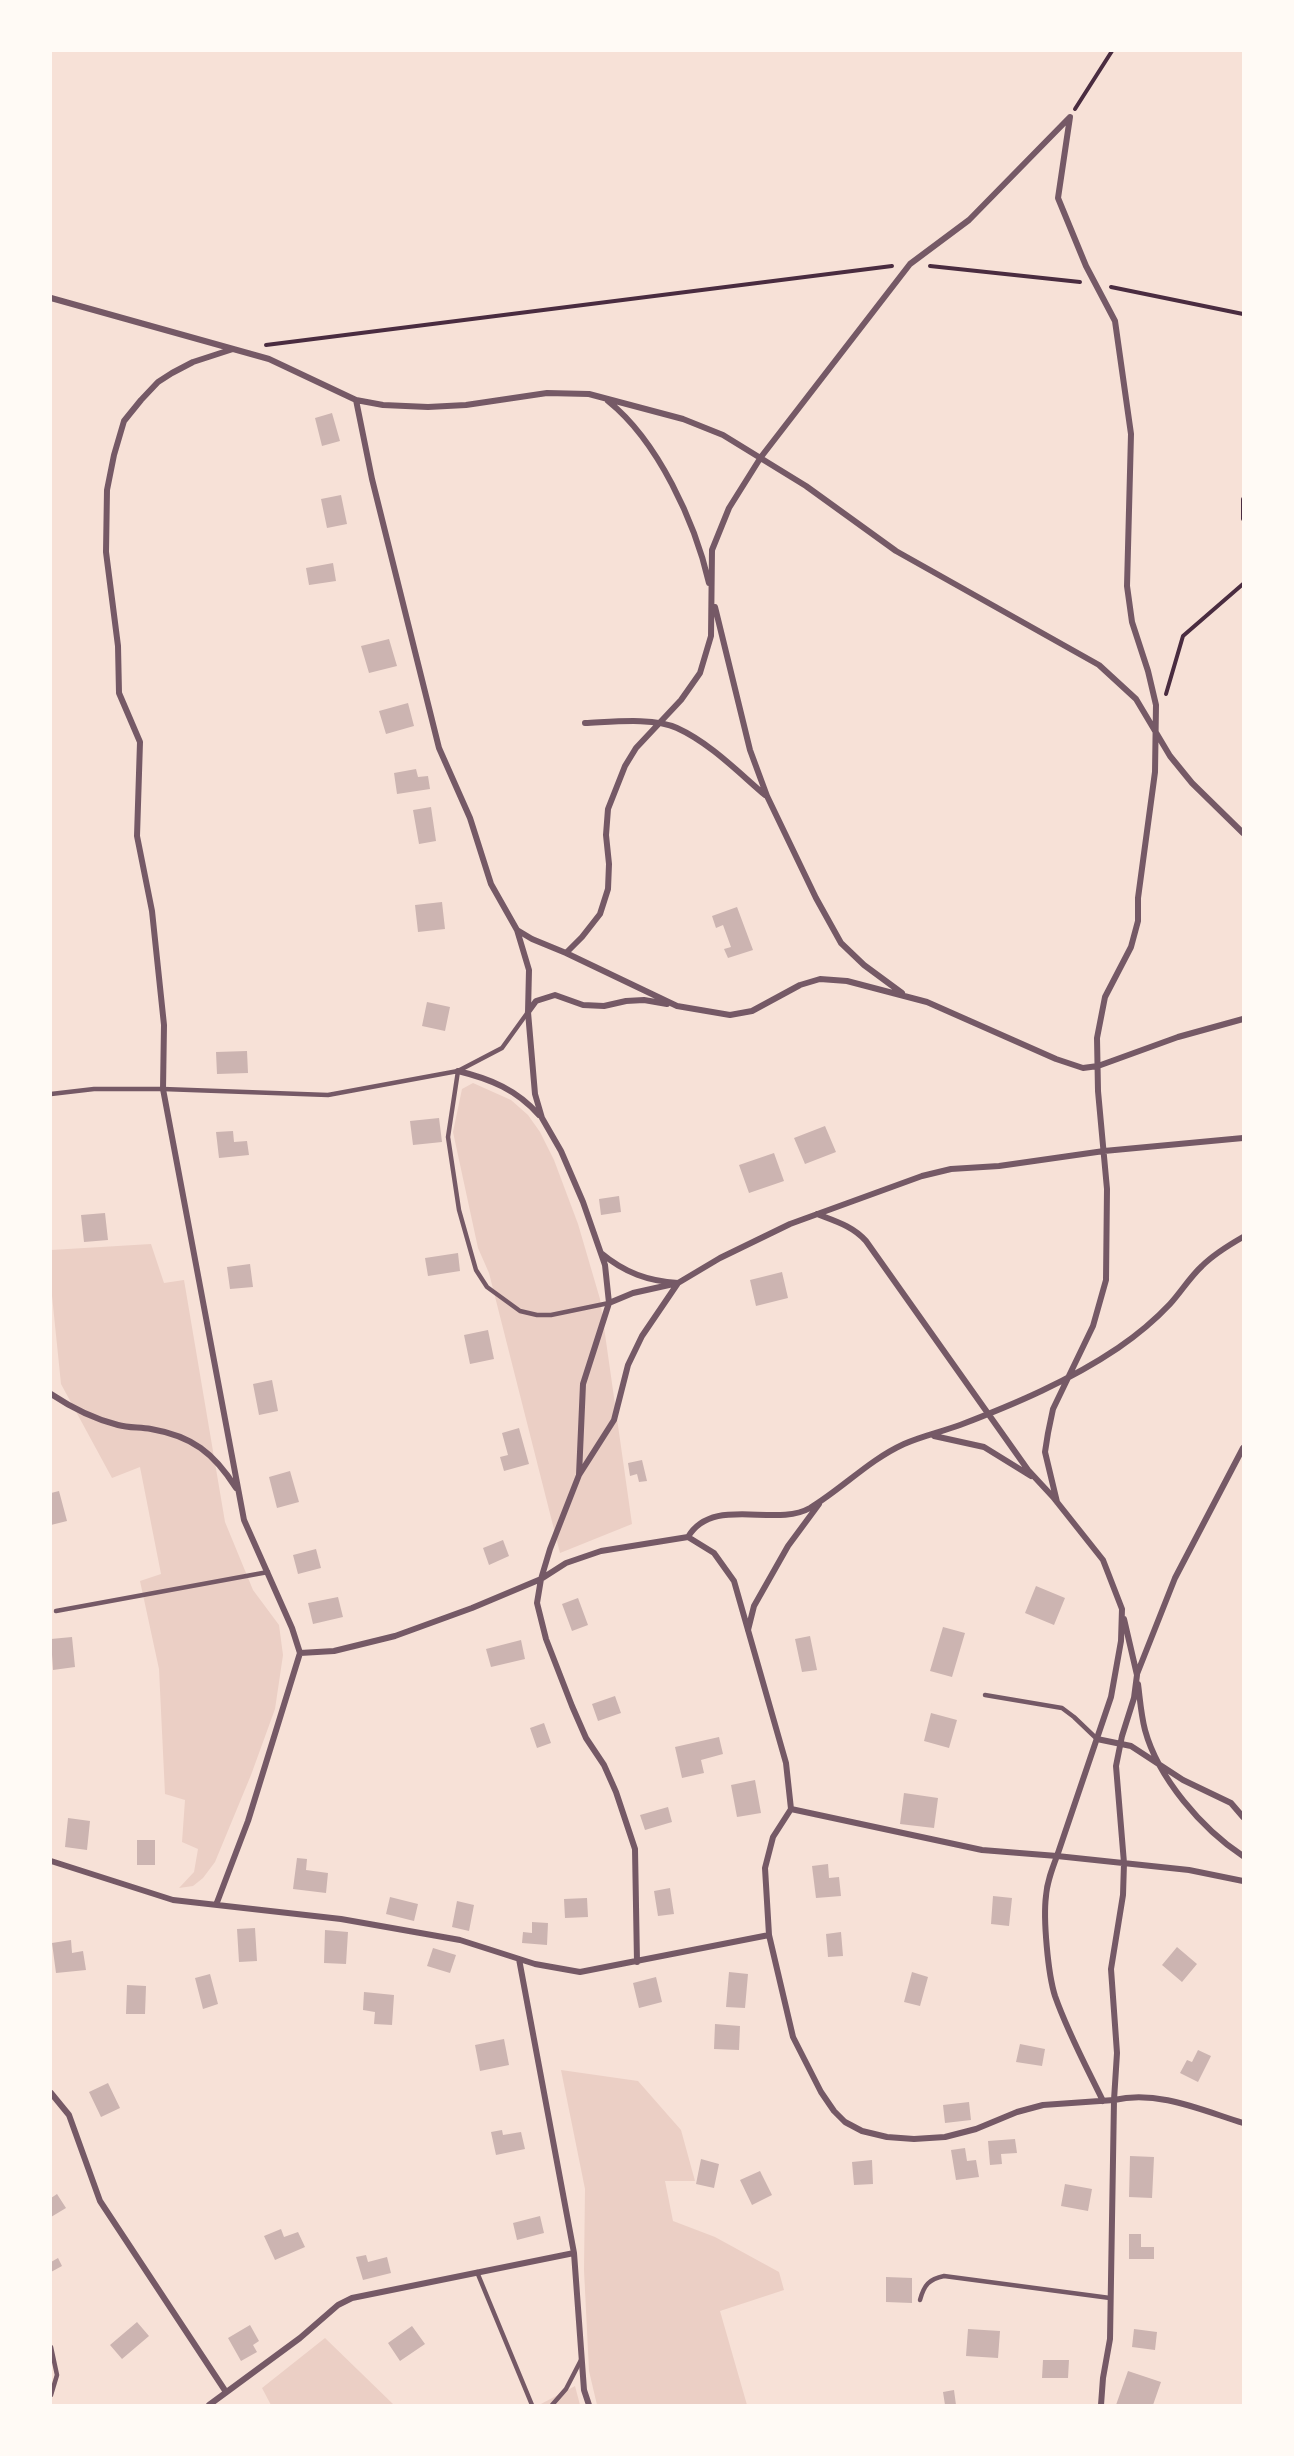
<!DOCTYPE html>
<style>
body{margin:0}
#map{position:relative;width:1294px;height:2456px;overflow:hidden;background:#f7e1d7;font-family:Inter,sans-serif}
canvas{display:block}
.frame{position:absolute;inset:0;border:52px solid #fffaf5;pointer-events:none}
</style>
<div id="map">
<canvas width="1294" height="2456"></canvas>
<div class="frame"></div>
</div>
<script>
const context = document.querySelector('canvas').getContext('2d');
context.lineJoin = 'round';
function fill(path, color) { context.fillStyle = color; context.fill(path, 'evenodd'); }
function strokePath(path, color, width, dash) { context.strokeStyle = color; context.lineWidth = width; context.lineCap = dash ? 'butt' : 'round'; context.setLineDash(dash || []); context.stroke(path); }
fill(new Path2D(`
 M473,1083L511,1100L528,1115L540,1132L554,1160L578,1224L600,1299L632,1524L560,1553L489,1273L478,1248L453,1132L462,1089Z
 M151,1244L164,1283L184,1280L225,1522L253,1590L279,1625L283,1655L275,1709L251,1775L215,1862L203,1878L193,1886L179,1888L194,1872L198,1849L182,1842L185,1800L165,1794L159,1669L140,1581L161,1574L140,1467L112,1478L61,1384L51,1286V1250Z
 M561,2070L638,2081L681,2130L695,2181H665L673,2221L715,2237L779,2272L784,2290L720,2311L747,2405H597L589,2371L584,2270L585,2189Z
 M325,2338L394,2405H271L262,2388Z
 M575,2386L580,2405H539Z`), '#ebcfc5');
fill(new Path2D(`
 M332,413L340,441L322,446L315,418Z
 M341,495L347,524L327,528L321,499Z
 M333,563L336,581L309,585L306,568Z
 M389,639L397,666L369,673L361,646Z
 M408,703L414,726L386,734L379,711Z
 M416,769L418,777L428,776L430,789L397,794L394,773Z
 M431,807L436,841L419,844L413,810Z
 M442,902L445,929L418,932L415,905Z
 M737,907L753,950L728,958L724,949L731,947L723,925L716,928L712,916Z
 M427,1002L450,1007L445,1031L422,1026Z
 M247,1051L248,1073L217,1074L216,1052Z
 M439,1118L442,1142L413,1145L410,1121Z
 M825,1126L836,1152L805,1164L794,1138Z
 M233,1131L234,1142L247,1141L249,1155L219,1158L216,1132Z
 M774,1153L784,1181L749,1193L739,1165Z
 M619,1196L621,1212L601,1215L599,1199Z
 M105,1213L108,1240L84,1242L81,1215Z
 M458,1253L460,1271L428,1276L425,1258Z
 M250,1264L253,1287L230,1289L227,1267Z
 M782,1272L788,1298L756,1306L750,1280Z
 M488,1330L494,1359L470,1364L464,1335Z
 M272,1380L278,1411L259,1415L253,1384Z
 M519,1428L529,1464L504,1471L500,1457L508,1455L502,1433Z
 M642,1460L647,1481L639,1482L637,1474L630,1476L628,1463Z
 M290,1471L299,1502L277,1508L269,1477Z
 M59,1491L67,1521L51,1525V1493Z
 M503,1540L509,1556L489,1565L483,1548Z
 M316,1549L321,1568L298,1574L293,1555Z
 M1036,1586L1065,1598L1054,1625L1025,1613Z
 M338,1597L343,1617L313,1624L308,1603Z
 M578,1598L588,1625L572,1631L562,1604Z
 M943,1627L965,1633L952,1677L930,1671Z
 M810,1636L817,1670L802,1672L795,1639Z
 M72,1637L75,1667L53,1670L51,1639Z
 M521,1640L525,1659L491,1667L486,1649Z
 M615,1696L621,1713L598,1721L592,1704Z
 M931,1713L957,1720L949,1748L924,1741Z
 M544,1723L551,1743L537,1748L530,1728Z
 M719,1737L723,1754L701,1760L704,1773L682,1778L675,1747Z
 M755,1780L761,1813L737,1817L731,1785Z
 M904,1793L938,1798L934,1828L900,1824Z
 M668,1807L672,1822L645,1830L640,1815Z
 M68,1818L90,1821L87,1850L65,1847Z
 M137,1840H155V1865H137Z
 M297,1858L307,1859L306,1870L328,1873L326,1893L293,1889Z
 M828,1864L829,1878L839,1877L841,1896L816,1898L812,1866Z
 M670,1888L674,1914L658,1916L654,1891Z
 M993,1896L1012,1898L1009,1926L991,1924Z
 M390,1897L418,1904L414,1921L386,1914Z
 M587,1898L588,1917L565,1918L564,1899Z
 M457,1901L474,1905L469,1931L452,1927Z
 M532,1922L548,1923L547,1945L522,1943L523,1932L532,1933Z
 M255,1928L257,1961L239,1962L237,1929Z
 M325,1930L348,1932L346,1964L324,1963Z
 M841,1932L843,1956L828,1957L826,1934Z
 M71,1940L72,1953L83,1951L86,1970L56,1973L52,1943Z
 M1177,1947L1197,1964L1182,1982L1162,1965Z
 M433,1948L456,1955L450,1973L427,1966Z
 M729,1972L748,1974L745,2008L726,2007Z
 M912,1972L928,1977L920,2006L904,2002Z
 M210,1974L218,2004L203,2009L195,1978Z
 M656,1977L662,2002L639,2008L633,1983Z
 M127,1985L146,1986L145,2014H126Z
 M364,1992L394,1995L392,2025L374,2024L375,2012L363,2010Z
 M715,2024L740,2026L739,2050L714,2049Z
 M504,2039L509,2065L480,2071L475,2045Z
 M1020,2044L1045,2049L1042,2066L1016,2062Z
 M1198,2050L1211,2056L1198,2082L1180,2073L1187,2060L1192,2062Z
 M108,2083L120,2108L101,2117L89,2092Z
 M969,2102L971,2120L945,2123L943,2105Z
 M502,2130L503,2135L521,2132L525,2149L496,2155L491,2132Z
 M1015,2139L1017,2153L1001,2154L1002,2164L990,2165L988,2141Z
 M965,2148L967,2161L976,2160L979,2177L956,2180L951,2150Z
 M1130,2156L1154,2157L1152,2198L1129,2197Z
 M701,2159L719,2164L714,2188L696,2184Z
 M872,2160L873,2184L854,2185L852,2162Z
 M760,2171L772,2195L752,2205L740,2180Z
 M1065,2184L1092,2189L1088,2211L1061,2206Z
 M57,2194L66,2208L51,2217V2198Z
 M540,2216L544,2233L517,2240L513,2223Z
 M281,2229L284,2237L298,2232L305,2247L275,2260L264,2236Z
 M1129,2234H1141V2247H1154V2259H1129Z
 M366,2255L368,2262L387,2257L391,2273L363,2280L356,2257Z
 M58,2258L62,2266L51,2272V2262Z
 M886,2277L912,2278V2303L886,2302Z
 M137,2322L149,2336L122,2359L110,2345Z
 M250,2325L259,2341L253,2345L257,2352L241,2361L228,2338Z
 M412,2326L425,2344L400,2361L388,2343Z
 M968,2329L1000,2331L998,2358L966,2356Z
 M1134,2329L1157,2332L1155,2350L1132,2347Z
 M1043,2360H1069L1068,2378H1042Z
 M1128,2371L1161,2382L1153,2405H1116Z
 M954,2390L956,2405H945L943,2392Z`), '#ccb4b1');
strokePath(new Path2D(`
 M1075,109L1112,51
 M930,266L1080,282
 M1111,287L1243,314
 M266,345L892,266
 M1243,499V519
 M1166,694L1183,636L1243,584`), '#4a2c40', 4);
strokePath(new Path2D(`
 M458,1071L448,1137L459,1210L476,1270L487,1287L520,1311L537,1315H551L609,1303
 M51,1094L94,1089H163L328,1095L458,1071L502,1048L528,1012
 M56,1611L268,1572
 M985,1695L1062,1708L1074,1717L1097,1739
 M477,2272L532,2405
 M920,2300C924,2285 929,2279 944,2276L1110,2298
 M51,2347L57,2375L51,2395
 M552,2405L566,2389L581,2360`), '#755966', 4.5);
strokePath(new Path2D(`
 M51,298L269,359L356,400L383,405L428,407L466,405L547,393L589,394L683,419L723,435L806,486L896,551L1099,665L1136,699L1170,756L1192,783L1243,833
 M356,400L372,479L439,748L470,818L491,884L517,930L529,970L528,1012L535,1094L542,1118L561,1151L583,1202L605,1265L609,1303L583,1384L579,1475L550,1549L541,1579L537,1603L546,1639L572,1706L586,1738L604,1765L616,1792L635,1849L637,1962
 M608,401C658,441 695,522 709,583
 M715,607L750,750L767,796L816,898L841,943L864,965L902,993
 M585,723C611,722 654,717 677,728C710,743 738,772 765,795
 M517,930L532,939L566,953L677,1006L730,1015L752,1011L800,985L820,979L847,981L927,1002L1056,1059L1083,1068L1098,1066L1178,1037L1243,1019
 M566,953L582,937L600,914L608,889L609,864L606,835L608,809L625,766L636,748L681,700L700,673L711,636L712,550L729,508L761,457L910,264L969,220L1069,118
 M528,1012L536,1001L555,995L583,1005L604,1006L626,1001L644,1000L667,1004
 M458,1071C491,1079 517,1090 539,1115
 M817,1214C835,1221 853,1226 866,1241L1028,1470L1053,1497L1103,1560L1122,1609L1121,1641L1111,1697L1057,1856L1189,1870L1243,1881
 M609,1303L633,1293L678,1283L720,1258L790,1224L922,1176L951,1169L999,1166L1104,1151L1243,1138
 M51,1394C72,1408 94,1419 118,1425C129,1428 140,1427 151,1429C192,1436 214,1453 236,1488
 M934,1436L984,1447L1031,1476
 M579,1475L614,1420L628,1365L642,1336L678,1283C648,1281 625,1273 601,1253
 M1057,1502L1045,1452L1048,1433L1053,1409L1093,1326L1106,1280L1107,1189L1098,1091L1097,1038L1105,997L1131,947L1138,921V898L1155,772L1156,705L1148,671L1132,622L1127,586L1131,434L1115,321L1086,266L1058,198L1070,117
 M688,1537C713,1495 775,1528 810,1508C843,1488 869,1460 904,1444C922,1436 941,1432 960,1425C1015,1404 1069,1381 1118,1348C1137,1335 1155,1320 1170,1304C1181,1292 1190,1277 1202,1266C1214,1254 1229,1245 1243,1237
 M1124,1619L1137,1675L1134,1698L1122,1736L1116,1766L1124,1863L1123,1895L1111,1969L1117,2053L1114,2100C1158,2090 1201,2110 1243,2123
 M748,1630L754,1606L788,1546L819,1504
 M300,1653L334,1651L395,1636L472,1608L541,1579L566,1563L601,1551L688,1537L714,1553L734,1581L786,1763L791,1809L982,1850L1057,1856C1052,1869 1047,1882 1046,1896C1043,1919 1048,1974 1055,1996C1068,2033 1086,2066 1103,2101
 M1137,1674L1175,1578L1243,1448
 M1138,1684C1140,1699 1141,1715 1145,1730C1158,1778 1202,1829 1243,1856
 M1097,1739L1131,1746L1183,1780L1231,1803L1243,1817
 M791,1809L773,1837L765,1868L769,1935L793,2037L821,2092L834,2111L845,2122L862,2131L887,2137L914,2139L945,2137L976,2129L1017,2112L1043,2105L1114,2100L1110,2339L1103,2378L1101,2405
 M51,1861L173,1900L341,1919L460,1940L535,1964L580,1972L769,1935
 M216,1905L248,1821L300,1653L292,1628L244,1520L163,1089L164,1025L152,911L137,836L140,742L119,693L118,646L106,552L107,490L114,455L124,421L141,400L158,382L172,373L193,362L233,349
 M519,1959L574,2253L584,2390L589,2405
 M51,2093L69,2115L100,2201L226,2392
 M209,2405L300,2338L338,2305L352,2298L574,2253`), '#755966', 6);
</script>
